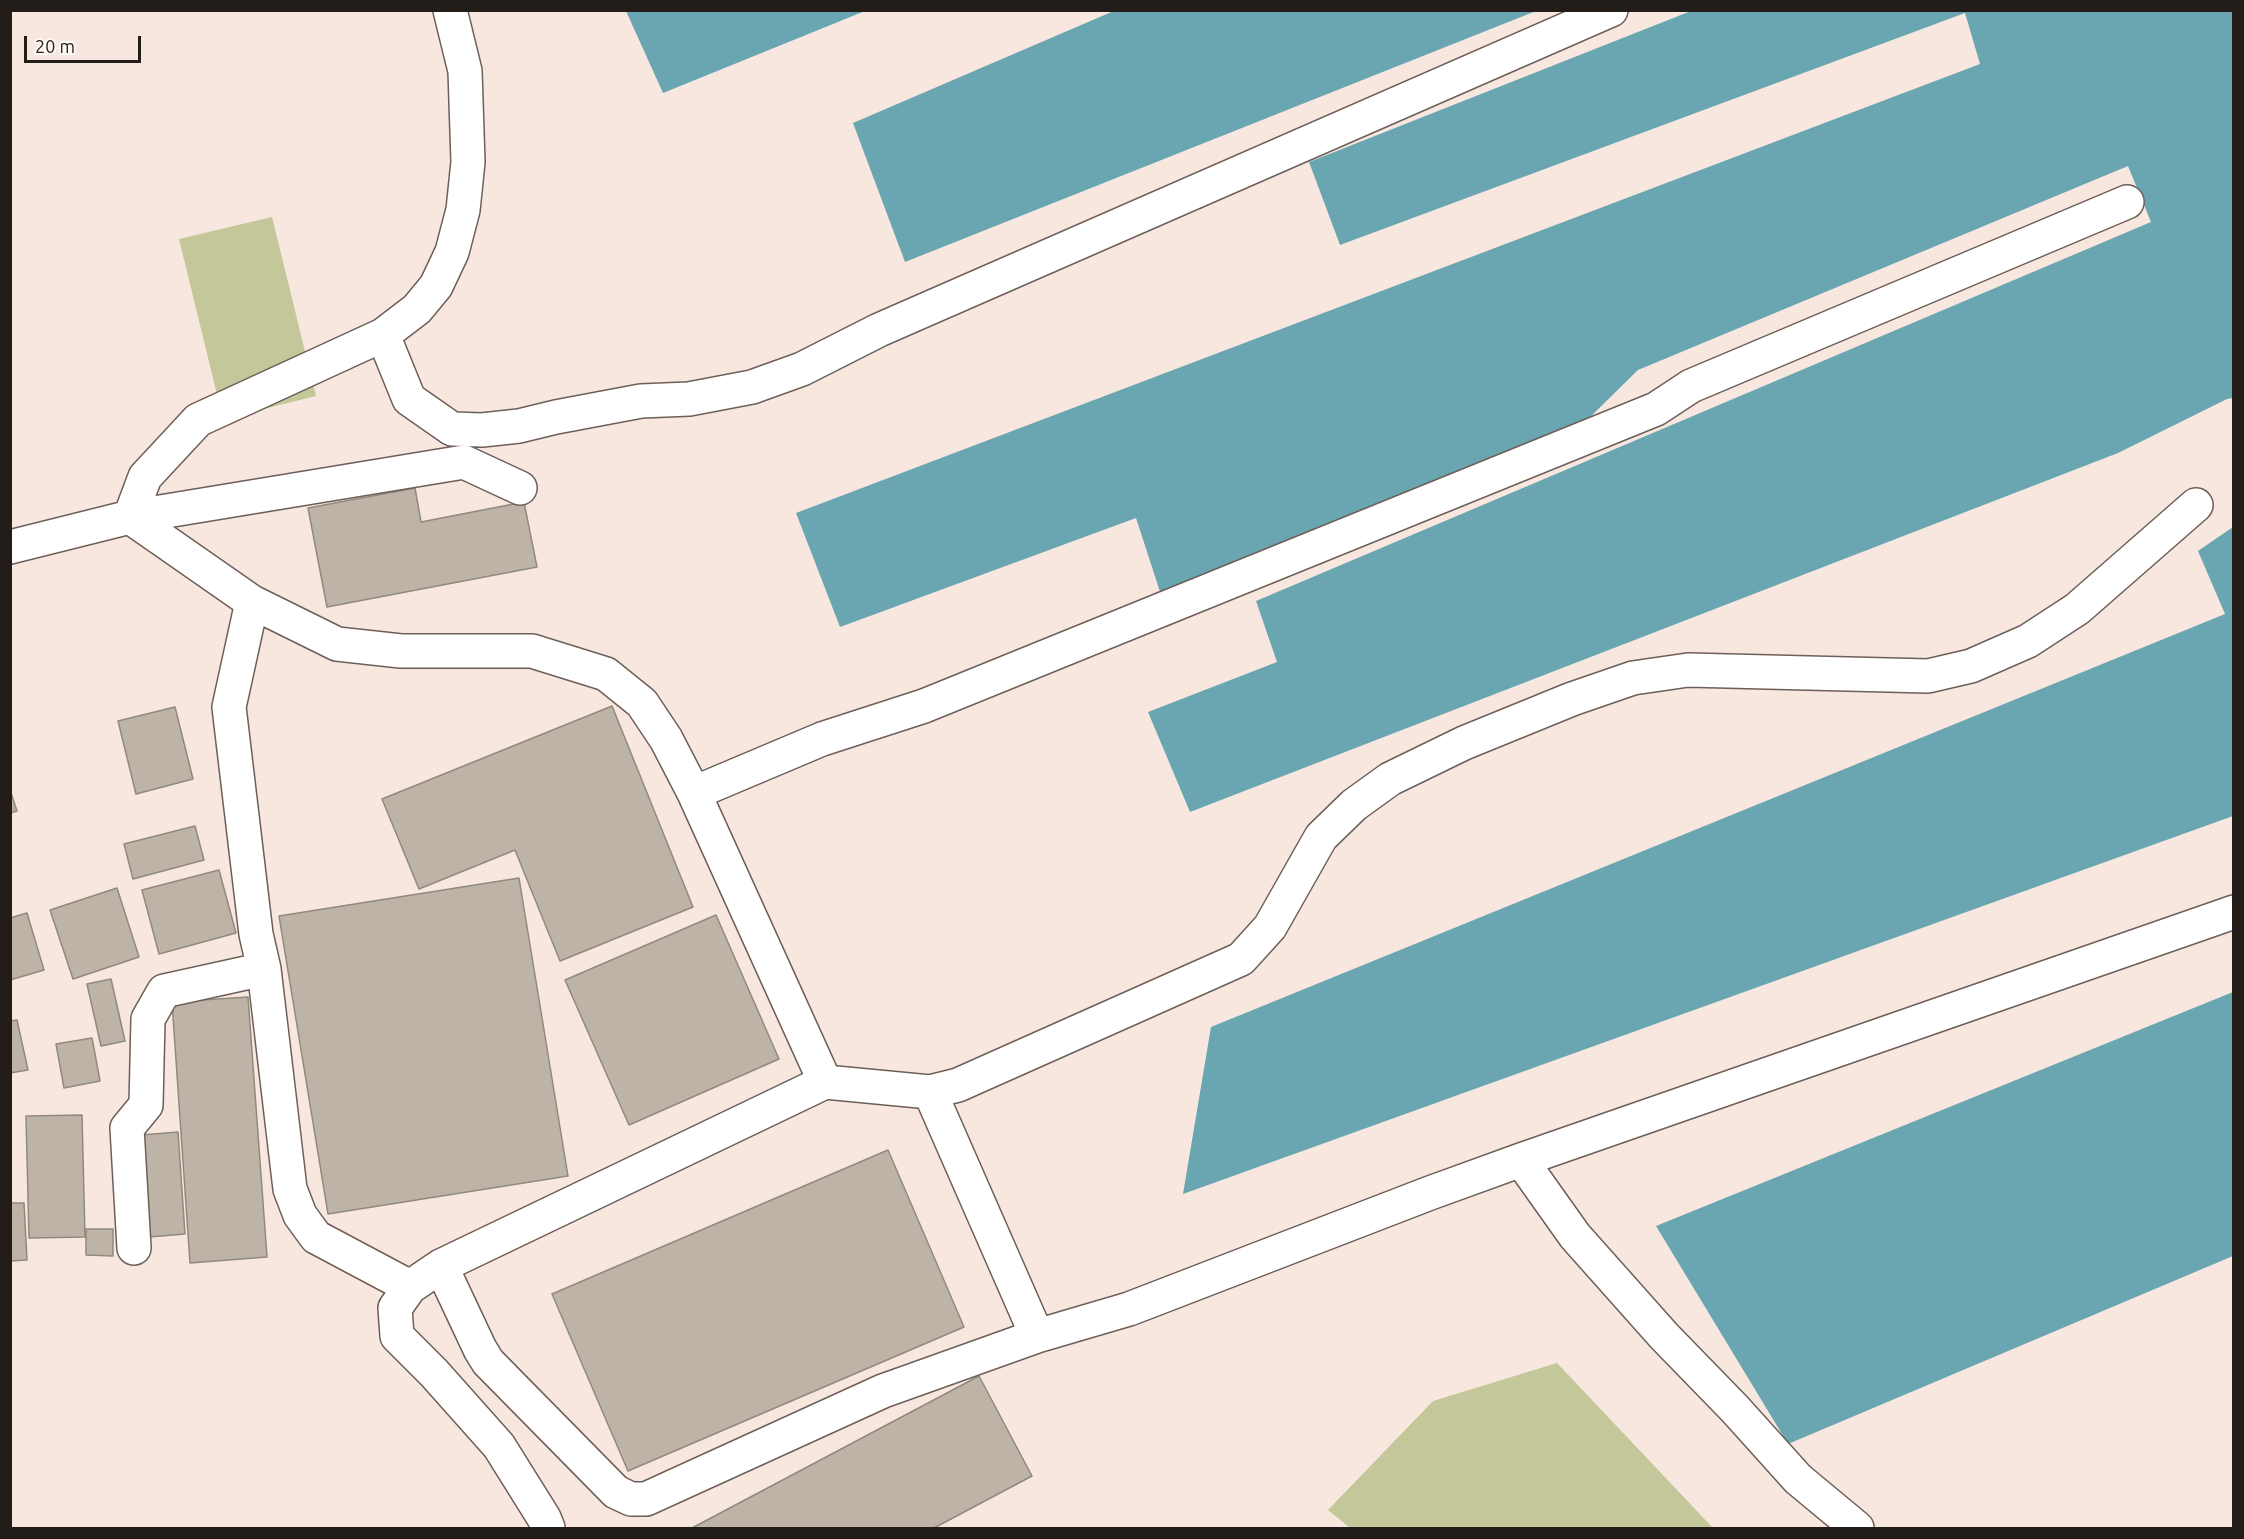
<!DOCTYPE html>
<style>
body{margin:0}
#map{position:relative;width:2244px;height:1539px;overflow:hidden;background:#f7e7df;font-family:Ubuntu,sans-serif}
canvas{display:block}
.frame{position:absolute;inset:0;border:12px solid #231d1a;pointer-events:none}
.scale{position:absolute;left:24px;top:36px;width:117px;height:27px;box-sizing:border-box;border:3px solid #231d1a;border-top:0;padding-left:8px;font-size:18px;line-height:21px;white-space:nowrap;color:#231d1a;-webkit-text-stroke:4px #fdf7f3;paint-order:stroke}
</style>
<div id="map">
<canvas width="2244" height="1539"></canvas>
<div class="frame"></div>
<div class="scale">20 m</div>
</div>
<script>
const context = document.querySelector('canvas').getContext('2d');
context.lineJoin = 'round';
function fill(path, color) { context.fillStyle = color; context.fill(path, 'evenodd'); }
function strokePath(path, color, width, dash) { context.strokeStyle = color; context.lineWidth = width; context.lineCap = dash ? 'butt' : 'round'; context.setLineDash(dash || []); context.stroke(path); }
fill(new Path2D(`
 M272,217L316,396L223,419L179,239Z
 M1557,1363L1713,1528H1350L1328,1510L1433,1401Z`), '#c4c79a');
fill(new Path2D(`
 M1116,10H1536V11L905,262L853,123Z
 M626,11H865L663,93Z
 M1691,11H2233V398L2227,399L2118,453L1190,812L1148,712L1277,662L1256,601L2151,222L2128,166L1638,370L1581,426L1164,604L1136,518L840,627L796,513L1980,64L1965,13L1340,245L1309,162Z
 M2233,527V816L1183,1194L1211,1027L2225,614L2198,551Z
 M2233,992V1256L1788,1444L1656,1226Z`), '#6aa6b1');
const building = new Path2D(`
 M415,488L421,522L524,502L537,567L327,607L308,508Z
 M612,706L693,907L560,961L515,850L419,889L382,799Z
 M175,707L193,779L136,794L118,721Z
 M10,790L17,811L10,813Z
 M195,826L204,860L133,879L124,844Z
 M219,870L236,933L159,954L142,890Z
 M519,878L568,1176L328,1214L279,916Z
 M117,888L139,957L73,979L50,910Z
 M27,913L44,970L10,980V918Z
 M716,915L779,1059L629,1125L565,980Z
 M111,979L125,1041L101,1046L87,984Z
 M248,997L267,1257L190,1263L172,1002Z
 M17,1020L28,1070L10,1073V1021Z
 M92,1038L100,1081L64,1088L56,1044Z
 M82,1115L85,1237L29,1238L26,1116Z
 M178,1132L185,1234L149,1237L141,1135Z
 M888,1150L964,1327L628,1471L552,1294Z
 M10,1203H24L27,1260L10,1261Z
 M86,1229H113V1256L86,1255Z
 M979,1376L1032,1476L934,1528H692Z`);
fill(building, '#bdb4a7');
strokePath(building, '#92897d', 1.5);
const minor = new Path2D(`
 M383,335L409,399L452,429L482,430L519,426L556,417L641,401L689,399L752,387L802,369L879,330L1611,10
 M130,517L252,602L337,644L401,651H532L606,674L642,703L666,739L694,793L825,1082L930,1092L1037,1336L1129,1309L1430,1193L1521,1160L2234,912
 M130,517L145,477L198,420L383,335L417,309L436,286L452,252L463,210L468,162L465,71L450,10
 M10,547L130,517L464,462L520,488
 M252,602L229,707L256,934L264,969L290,1189L300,1215L316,1237L410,1287
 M694,793L822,739L924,706L1656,409L1691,386L2127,202
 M930,1092L958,1085L1241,959L1270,927L1321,837L1354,805L1390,779L1464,743L1572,699L1633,678L1688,670L1928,676L1971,666L2028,641L2077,609L2196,505
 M1521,1160L1575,1236L1664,1336L1735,1409L1798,1479L1857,1528
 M134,1248L127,1128L146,1105L148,1019L164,991L264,969
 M441,1266L480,1349L488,1362L616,1492L631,1499H646L883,1391L1037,1336
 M548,1528L544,1518L499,1446L434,1373L397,1336L395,1308L410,1287L441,1266L825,1082`);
strokePath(minor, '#6d5f58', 36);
strokePath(minor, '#fff', 33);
</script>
